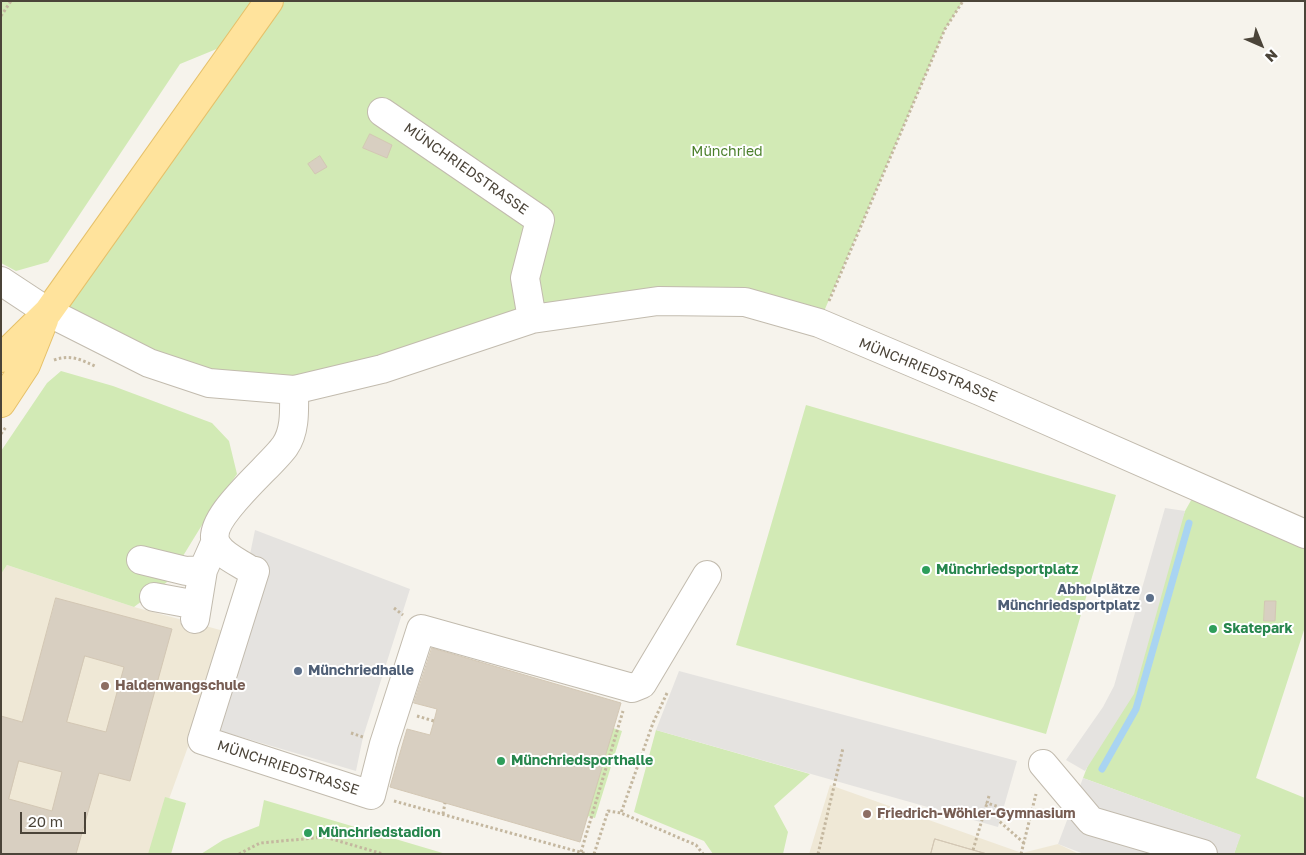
<!DOCTYPE html>
<meta charset="utf-8">
<style>
body{margin:0}
#map{position:relative;width:1306px;height:855px;overflow:hidden;background:#f6f3ec;font-family:"Golos Text",sans-serif}
canvas{display:block}
.frame{position:absolute;inset:0;border:2px solid #4b4439;pointer-events:none}
.north{position:absolute;left:1236px;top:20px;width:50px;height:50px;-webkit-text-stroke:4px #fff;paint-order:stroke;rotate:136deg;font-size:14px;font-weight:700;line-height:20px;text-align:center;color:#4b4439}
.north::after{content:'';display:block;margin:auto;width:18px;height:22px;background:#4b4439;clip-path:polygon(50% 0,100% 100%,50% 72%,0 100%)}
.scale{position:absolute;left:20px;top:812px;width:66px;height:22px;box-sizing:border-box;border:2px solid #4b4439;border-top:0;padding-left:6px;font-size:15px;line-height:18px;white-space:nowrap;color:#4b4439;-webkit-text-stroke:4px #fff;paint-order:stroke}
</style>
<div id="map">
<canvas width="1306" height="855"></canvas>
<div class="frame"></div>
<div class="north">N</div>
<div class="scale">20 m</div>
</div>
<script>
const context = document.querySelector('canvas').getContext('2d');
context.lineJoin = 'round';
function fill(path, color) { context.fillStyle = color; context.fill(path, 'evenodd'); }
function strokePath(path, color, width, dash) { context.strokeStyle = color; context.lineWidth = width; context.lineCap = dash ? 'butt' : 'round'; context.setLineDash(dash || []); context.stroke(path); }
function write(font, color, halo, rows, align = 'center') {
  context.font = font + ' "Golos Text",sans-serif'; context.lineWidth = 4; context.setLineDash([]); context.textBaseline = 'middle'; context.strokeStyle = halo; context.fillStyle = color; for (const [text, x, y, turn = 0] of rows) {
    context.save(); context.translate(x, y); context.rotate((+turn || 0) * Math.PI / 180); context.textAlign = isNaN(turn) ? turn : align; if (halo) context.strokeText(text, 0, 0); context.fillText(text, 0, 0); context.restore();
  }
}
fill(new Path2D(`
 M7,565L134,607L224,631L197,722L149,854H1V574Z
 M830,785L1022,853L1058,844L1079,854H809Z`), '#efe8d6');
fill(new Path2D(`
 M1,1H963L945,29L819,323L658,301L382,369L209,383L48,312L241,39L180,64L48,262L16,271L1,263Z
 M61,371L113,386L212,423L229,441L237,474L202,525L167,582L134,607L7,565L1,574V451L47,383Z
 M806,405L1116,495L1046,734L736,645Z
 M1198,488L1305,534V627L1256,778L1305,798V854H1234L1240,835L1083,778L1185,511Z
 M613,728L622,731L595,818L587,816Z
 M656,730L810,774L774,806L788,832L783,854H713L704,841L634,812Z
 M165,797L186,803L171,854H148Z
 M264,800L446,854H201L223,840L259,826Z`), '#d2eab5');
fill(new Path2D(`
 M1165,508L1185,511L1134,694L1085,771L1066,760L1103,707L1114,686Z
 M255,530L410,589L363,737L356,771L214,729Z
 M679,671L1017,761L998,827L656,730Z
 M1083,778L1241,835L1234,854H1084L1058,844Z`), '#e5e3e0');
strokePath(new Path2D(`
 M1102,769L1136,709L1189,523`), '#a9d4f2', 7);
const building = new Path2D(`
 M370,134L392,145L387,158L363,148Z
 M320,156L327,167L315,174L308,164Z
 M56,598L172,629L130,781L99,773L76,854H1V716L22,722ZM85,656L124,667L106,732L67,722ZM19,761L62,772L52,811L9,799Z
 M1265,601H1276L1275,621H1264Z
 M432,648L621,703L580,842L390,787L407,729L430,735L434,721L437,709L414,703Z
 M935,839L973,850L987,854H931Z
 M935,839L973,850L987,854H931Z`);
fill(building, '#d8cfc1');
strokePath(building, '#d3c7b4', 1);
const minor = new Path2D(`
 M382,112L540,220L525,278L532,319
 M1,281L48,312L149,363L209,383L294,390L382,369L532,319L658,301L745,302L819,323L982,392L1305,534
 M294,390C294,408 296,430 285,446C272,466 202,520 217,545C223,556 240,563 250,570L255,571L202,740L371,795L384,744L421,629L632,688L642,684L707,575
 M141,560L186,571L203,570
 M154,597L197,605
 M195,619L203,570L215,543
 M1043,764L1091,821L1203,854`);
const major = new Path2D(`
 M1,358L48,312L269,1
 M1,403L26,365L44,320`);
strokePath(minor, '#c2bbae', 30);
strokePath(major, '#e6c16a', 30);
strokePath(new Path2D(`
 M1,16L11,1
 M829,301L945,29L963,1
 M54,360C71,354 82,360 97,367
 M1,434L6,427
 M394,608L403,615
 M373,668L382,671
 M667,693L653,723L621,813L696,845L703,854
 M417,716L434,721
 M351,733L363,737
 M989,796L987,803L999,807V821L1024,843
 M394,801L587,854
 M443,814L445,803
 M973,850L987,803
 M581,852L623,711
 M239,854L260,843L325,837L383,854
 M594,854L608,811L621,813
 M818,854L843,748
 M1021,854L1036,794`), '#c4b79f', 3, [2.5, 2.5]);
strokePath(minor, '#fff', 28);
strokePath(major, '#ffe39c', 28);
for (const [x, y, r, color] of [
 [926,570,5,"#2e9e5b"],
 [1150,598,5,"#5c6f8a"],
 [1213,629,5,"#2e9e5b"],
 [298,671,5,"#5c6f8a"],
 [105,686,5,"#8d6e63"],
 [501,761,5,"#2e9e5b"],
 [867,814,5,"#8d6e63"],
 [308,833,5,"#2e9e5b"]
]) { const dot = new Path2D(); dot.arc(x, y, r, 0, 2 * Math.PI); context.fillStyle = color; context.fill(dot); strokePath(dot, '#fff', 2); }
write('14px', '#4a7f2a', '#fff', [
 ["Münchried",727,152]
]);
write('14px', '#4b4439', '#fff', [
 ["MÜNCHRIEDSTRASSE",466,169,35],
 ["MÜNCHRIEDSTRASSE",928,370,22],
 ["MÜNCHRIEDSTRASSE",288,768,18]
]);
write('bold 14px', '#27864d', '#fff', [
 ["Münchriedsportplatz",936,570],
 ["Skatepark",1223,629],
 ["Münchriedsporthalle",511,761],
 ["Münchriedstadion",318,833]
], 'left');
write('bold 14px', '#4e5e75', '#fff', [
 ["Abholplätze",1140,590],
 ["Münchriedsportplatz",1140,606],
 ["Münchriedhalle",308,671,"left"]
], 'right');
write('bold 14px', '#785e54', '#fff', [
 ["Haldenwangschule",115,686],
 ["Friedrich-Wöhler-Gymnasium",877,814]
], 'left');
</script>
